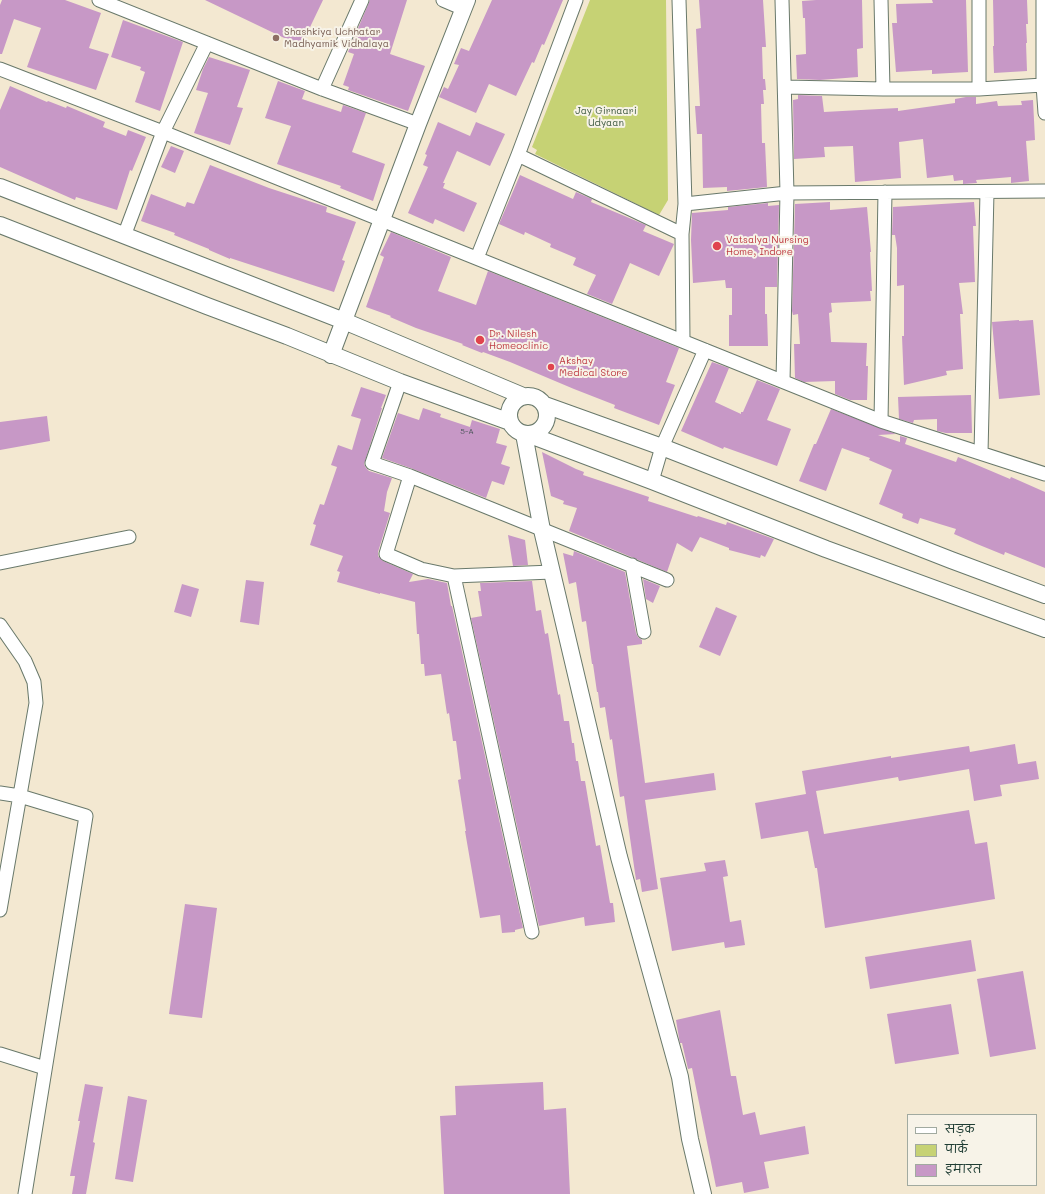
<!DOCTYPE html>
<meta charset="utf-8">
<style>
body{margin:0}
#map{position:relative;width:1045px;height:1194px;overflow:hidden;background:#f3e8d1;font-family:Mali,"Playpen Sans Deva",sans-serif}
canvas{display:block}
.legend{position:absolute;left:907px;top:1114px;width:130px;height:72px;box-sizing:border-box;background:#f7f3e8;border:1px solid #a1aaa0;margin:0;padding:5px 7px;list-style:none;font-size:12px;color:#1f3d34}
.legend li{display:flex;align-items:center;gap:8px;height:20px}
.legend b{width:20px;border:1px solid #a1aaa0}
</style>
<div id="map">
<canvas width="1045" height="1194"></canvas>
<ul class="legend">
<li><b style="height:5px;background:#fff"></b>सड़क</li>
<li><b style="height:11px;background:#c6d274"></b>पार्क</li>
<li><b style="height:11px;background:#c798c6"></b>इमारत</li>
</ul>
</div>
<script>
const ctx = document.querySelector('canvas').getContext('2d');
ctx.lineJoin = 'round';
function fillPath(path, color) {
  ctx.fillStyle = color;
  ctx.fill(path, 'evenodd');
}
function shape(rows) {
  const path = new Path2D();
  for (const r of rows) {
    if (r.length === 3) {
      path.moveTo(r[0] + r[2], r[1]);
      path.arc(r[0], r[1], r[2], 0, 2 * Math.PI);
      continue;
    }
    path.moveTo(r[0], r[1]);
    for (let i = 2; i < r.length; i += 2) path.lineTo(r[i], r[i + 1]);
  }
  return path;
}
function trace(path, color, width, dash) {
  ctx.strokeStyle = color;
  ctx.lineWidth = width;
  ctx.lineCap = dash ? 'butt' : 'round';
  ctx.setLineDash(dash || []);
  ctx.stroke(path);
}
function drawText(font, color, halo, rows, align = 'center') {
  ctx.font = font + ' Mali,sans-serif';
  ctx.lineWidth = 4;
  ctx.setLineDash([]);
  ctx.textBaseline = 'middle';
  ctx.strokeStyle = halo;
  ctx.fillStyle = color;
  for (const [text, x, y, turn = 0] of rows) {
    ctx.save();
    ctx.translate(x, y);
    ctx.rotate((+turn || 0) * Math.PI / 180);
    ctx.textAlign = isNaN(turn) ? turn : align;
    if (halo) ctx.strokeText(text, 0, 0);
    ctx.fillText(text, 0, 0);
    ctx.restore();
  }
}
fillPath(shape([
 [590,0,666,0,668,200,659,215,535,154,537,150,532,147]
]), '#c6d274');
fillPath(shape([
 [2,0,65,0,101,13,89,48,109,54,96,90,27,67,41,28,14,19,2,54,0,54,0,5],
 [205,0,323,0,301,46],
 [370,0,407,0,390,54,425,66,408,111,348,90,349,87,343,85,354,54,348,52],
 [492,0,563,0,544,45,542,44,534,63,532,62,516,96,489,84,476,113,439,97,444,87,448,89,459,65,454,64,461,48,469,51],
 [699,0,763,0,766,47,762,47,763,79,765,79,766,90,763,90,764,104,761,104,762,143,765,143,767,187,727,191,727,187,703,188,702,134,697,134,695,106,700,106,696,29,701,28],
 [816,0,862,0,863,48,857,49,858,77,820,80,797,79,796,55,806,54,805,18,803,18,802,1],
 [932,0,966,0,968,72,932,74,932,70,896,72,892,23,897,23,896,4,933,3],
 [993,0,1027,0,1028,24,1026,24,1027,43,1026,43,1027,71,994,73,993,46,994,46],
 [123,20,183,42,160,111,135,102,145,72,140,70,141,67,111,57],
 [209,57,250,70,237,107,243,108,230,145,194,133,208,93,196,90,203,69],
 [278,81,305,91,302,99,341,112,343,105,366,113,352,152,385,164,373,201,340,188,341,186,277,164,291,126,265,118],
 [10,86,47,102,48,101,66,108,67,106,105,122,103,127,126,136,128,130,146,137,132,171,130,170,117,210,76,197,75,200,0,167,0,110],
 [798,95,822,96,824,112,898,108,898,111,955,103,955,99,966,97,976,97,976,104,997,101,998,106,1022,105,1021,101,1033,100,1035,140,1026,141,1029,181,1011,183,1011,177,976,180,977,183,963,184,963,180,954,181,953,175,927,178,923,139,899,142,901,178,855,182,853,146,824,147,825,157,794,159,793,100,798,99],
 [438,122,470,136,476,122,505,134,490,166,457,151,443,183,445,183,443,188,477,203,464,232,435,219,433,224,408,213,428,167,423,165,427,155,425,154],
 [171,146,184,151,175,173,161,167],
 [210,165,269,188,327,207,326,212,356,222,342,260,345,261,334,292,230,258,230,259,209,250,209,249,174,235,175,233,141,221,151,194,185,207,187,202,194,204],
 [520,175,573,199,576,192,592,199,591,202,646,225,643,231,674,244,659,276,630,263,612,304,587,294,596,275,573,265,576,258,550,247,551,244,525,232,524,235,499,224],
 [830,202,830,210,867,207,871,252,870,252,872,291,870,291,871,301,831,303,832,312,829,313,831,342,867,343,866,366,868,366,867,400,850,400,835,394,835,381,804,382,795,378,794,344,800,344,798,314,793,315,792,311,795,204],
 [974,202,976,226,973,226,975,282,959,283,963,314,960,314,963,369,946,371,947,375,904,385,902,336,904,336,904,285,897,286,897,248,895,235,892,235,893,207],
 [768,203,768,206,779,205,777,287,765,287,765,314,767,314,768,346,729,346,729,315,732,315,732,288,726,288,725,280,693,283,691,240,692,213,728,210,728,207],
 [391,232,451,257,438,291,476,305,488,271,679,348,666,382,675,385,659,425,614,408,615,405,574,389,510,362,483,352,482,353,462,345,463,344,416,328,390,317,391,316,366,307,384,257,380,255],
 [1019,320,1019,321,1033,320,1040,395,999,399,992,322],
 [712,362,729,368,715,402,741,414,741,412,743,412,757,380,780,389,767,420,791,429,777,466,724,447,723,449,681,431],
 [361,387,386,395,381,408,382,408,364,464,366,468,369,471,392,478,387,492,384,511,390,513,378,552,378,556,383,561,413,574,409,582,428,579,447,583,451,606,452,606,523,928,515,930,515,932,502,933,500,915,480,918,465,831,466,831,458,780,461,779,456,741,453,741,449,713,447,714,441,674,425,676,424,664,421,664,419,634,417,634,415,602,380,593,380,594,337,582,340,572,337,571,343,556,310,545,316,525,313,524,320,504,324,505,337,467,331,465,338,445,352,450,361,419,351,416],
 [971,395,972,433,946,433,937,431,937,419,914,420,913,423,899,419,898,397],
 [423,408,441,414,440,417,470,427,472,420,500,429,496,443,507,446,501,464,510,467,504,485,492,481,486,498,413,469,382,458,398,413,419,420],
 [831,409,896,434,878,435,900,442,900,436,907,438,905,444,956,462,958,457,1010,479,1011,477,1045,492,1045,568,1005,552,1004,555,977,544,954,534,956,529,920,518,918,524,902,518,903,514,879,504,892,470,869,460,870,458,842,448,826,491,799,481,814,444,816,444],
 [47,416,50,441,0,450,0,422],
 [542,452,576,469,584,472,583,475,649,497,648,501,697,517,698,516,726,525,727,522,774,539,765,557,761,555,760,558,729,550,729,548,700,537,692,552,677,543,667,572,569,531,577,508,563,504,564,501,551,496],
 [508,535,525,540,528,565,513,566],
 [574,551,625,572,636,633,638,637,642,640,642,644,627,646,645,783,714,773,716,790,645,800,658,889,642,892,640,879,636,880,624,796,620,797,612,739,610,740,605,707,600,708,598,692,597,692,593,664,592,664,586,621,582,622,576,582,569,584,563,553,573,556],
 [643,579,660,586,653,603,646,599],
 [246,580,264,582,259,625,240,622],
 [532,581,536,611,541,610,545,634,548,633,558,695,560,694,564,721,569,721,572,743,574,743,576,761,578,761,581,781,585,781,596,846,600,845,610,903,613,903,615,922,585,926,584,917,539,926,471,618,482,616,478,591,481,591,480,583],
 [182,584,199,589,191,617,174,612],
 [716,607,737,616,720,656,699,647],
 [1015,744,1018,764,1036,761,1039,779,1000,785,1002,796,974,801,969,769,899,781,898,777,816,791,824,834,969,810,975,844,987,842,995,899,825,928,817,868,815,868,808,831,761,839,755,803,806,794,802,771,891,756,891,758,969,746,970,752],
 [725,860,728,876,723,877,730,922,741,920,745,945,725,948,724,942,672,951,660,878,706,871,704,863],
 [185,904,217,908,202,1018,169,1014],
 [971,940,976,971,870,989,865,957],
 [1023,971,1036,1049,990,1057,977,979],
 [951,1004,959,1054,895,1064,887,1014],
 [720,1010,731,1076,736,1076,743,1115,755,1112,760,1135,805,1126,809,1154,764,1162,769,1188,744,1193,742,1182,716,1187,692,1068,688,1069,682,1043,680,1043,679,1038,676,1020],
 [543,1082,544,1110,566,1108,570,1194,444,1194,440,1116,456,1115,455,1086],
 [85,1084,103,1087,93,1142,95,1143,86,1194,72,1194,75,1176,70,1176,80,1121,78,1121],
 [128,1096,147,1100,133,1182,115,1179]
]), '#c798c6');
const minor = shape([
 [99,0,322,89,418,124],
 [443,0,464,9],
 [679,0,685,204,682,234,683,341],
 [782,0,787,193,783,381],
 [881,0,883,89],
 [1043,0,1043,85,1045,113],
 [0,69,163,132,881,421,1045,474],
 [785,87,883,89,979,89,1043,85],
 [322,89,362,0],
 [979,89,979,0],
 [518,155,682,234],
 [685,204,787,193,1045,191],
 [124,236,163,132,207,43],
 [477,258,518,155,576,0],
 [400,382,372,463,410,476,667,580],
 [881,421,885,192],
 [981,453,987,192],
 [410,476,386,554,421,569,454,576,552,572],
 [652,481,662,447,705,350],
 [0,563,129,537],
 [632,565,644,632],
 [454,576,532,932],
 [0,625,25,661,34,682,36,703,0,910],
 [0,793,20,796,86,816,25,1194],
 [0,1054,45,1068]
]);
const tertiary = shape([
 [0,187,344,321,523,396],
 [0,225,207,306,287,336,400,382,510,422],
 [331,355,418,124,467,0],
 [528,415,19],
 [545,405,662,447,951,560,1045,595],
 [524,434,542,530,619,857,680,1077,690,1139,703,1194],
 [530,435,652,481,826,549,1045,629]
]);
trace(minor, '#69796b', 15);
trace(tertiary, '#69796b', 18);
trace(minor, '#fff', 13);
trace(tertiary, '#fff', 16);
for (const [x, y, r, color] of [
 [276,38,4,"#8d6e63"],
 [717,246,5,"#e0444e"],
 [480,340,5,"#e0444e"],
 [551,367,4,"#e0444e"]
]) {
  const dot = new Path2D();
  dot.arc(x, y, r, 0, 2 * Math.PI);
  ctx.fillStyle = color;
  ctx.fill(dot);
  trace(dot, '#f7f3e8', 1.5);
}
drawText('8px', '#495458', null, [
 ["5-A",467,432]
]);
drawText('10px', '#785e54', '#f7f3e8', [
 ["Shashkiya Uchhatar",284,32],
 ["Madhyamik Vidhalaya",284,44]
], 'left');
drawText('10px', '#405b41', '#f7f3e8', [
 ["Jay Girnaari",606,111],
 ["Udyaan",606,123]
]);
drawText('10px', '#be3a42', '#f7f3e8', [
 ["Vatsalya Nursing",726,240],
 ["Home, Indore",726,252],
 ["Dr. Nilesh",489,334],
 ["Homeoclinic",489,346],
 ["Akshay",559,361],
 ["Medical Store",559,373]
], 'left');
</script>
